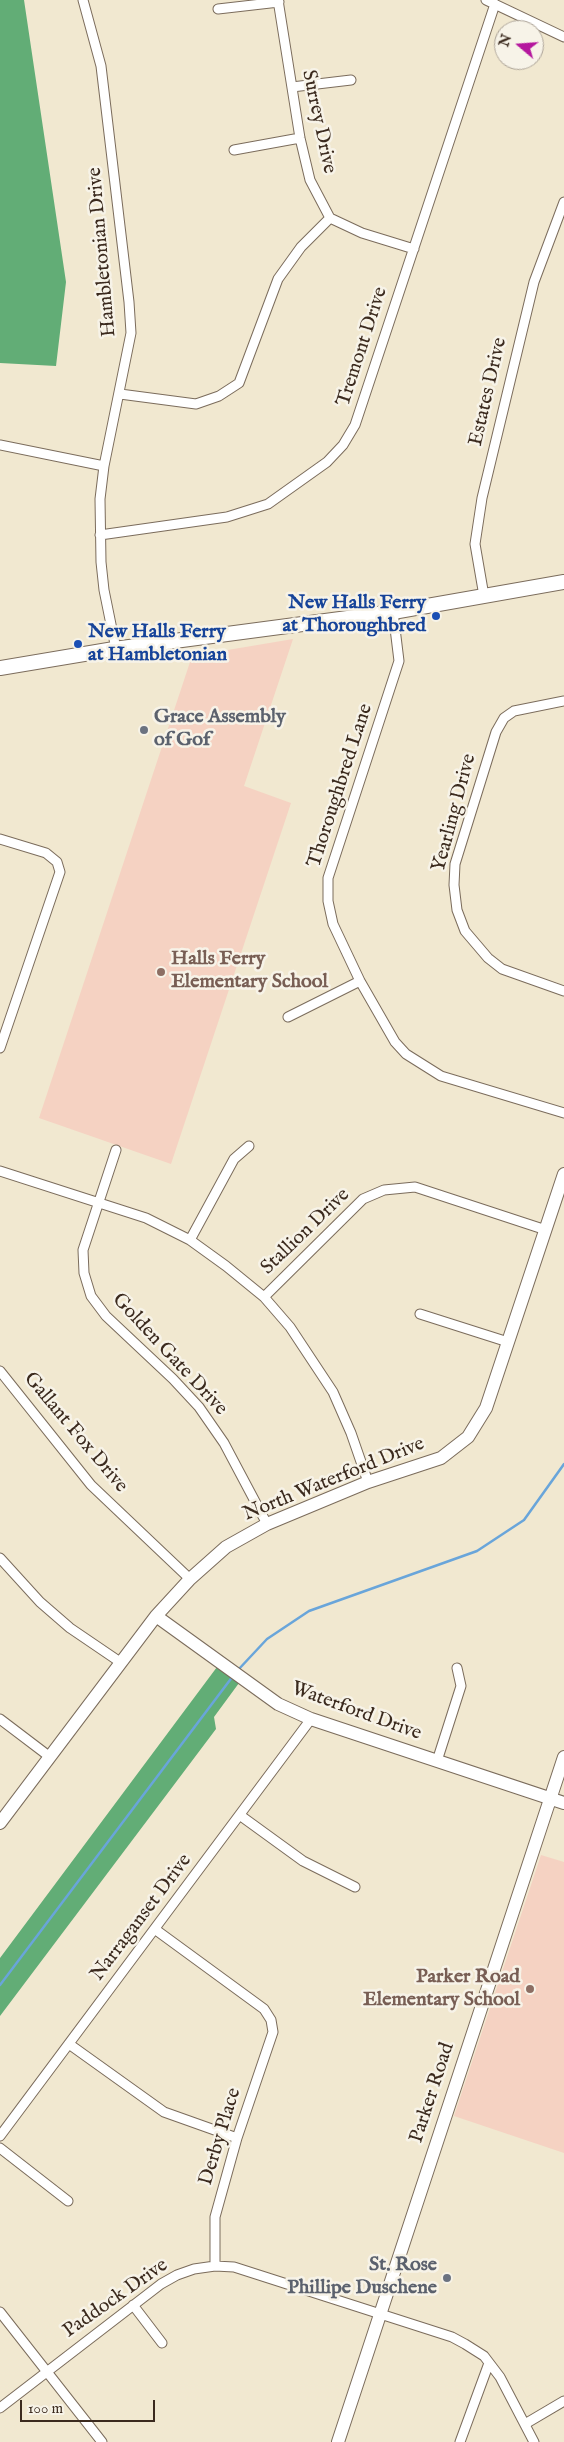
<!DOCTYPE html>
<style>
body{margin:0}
#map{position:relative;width:564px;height:2442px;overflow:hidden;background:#f1e8d0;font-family:"IM FELL English",serif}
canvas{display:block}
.north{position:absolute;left:494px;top:20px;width:50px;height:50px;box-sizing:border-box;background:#f7f3e8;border:1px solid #aca397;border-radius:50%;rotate:288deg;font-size:14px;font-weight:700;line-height:20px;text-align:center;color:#3b2a1e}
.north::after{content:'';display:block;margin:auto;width:18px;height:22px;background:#b5179e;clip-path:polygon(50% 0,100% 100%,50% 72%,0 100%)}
.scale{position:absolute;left:20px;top:2400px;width:135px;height:22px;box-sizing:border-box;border:2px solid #3b2a1e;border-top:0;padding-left:6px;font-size:15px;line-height:18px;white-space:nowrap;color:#3b2a1e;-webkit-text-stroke:4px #f7f3e8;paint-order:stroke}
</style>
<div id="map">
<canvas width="564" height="2442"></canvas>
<div class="north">N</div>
<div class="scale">100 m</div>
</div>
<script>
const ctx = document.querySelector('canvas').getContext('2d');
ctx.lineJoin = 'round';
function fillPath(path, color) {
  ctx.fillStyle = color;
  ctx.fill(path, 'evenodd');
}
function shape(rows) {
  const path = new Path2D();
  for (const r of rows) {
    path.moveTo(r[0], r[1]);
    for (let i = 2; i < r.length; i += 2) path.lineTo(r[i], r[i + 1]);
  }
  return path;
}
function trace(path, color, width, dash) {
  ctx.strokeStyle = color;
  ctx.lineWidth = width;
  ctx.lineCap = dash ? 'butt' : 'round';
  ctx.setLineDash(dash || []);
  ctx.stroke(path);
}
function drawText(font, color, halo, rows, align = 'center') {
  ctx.font = font + ' "IM FELL English",serif';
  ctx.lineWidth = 5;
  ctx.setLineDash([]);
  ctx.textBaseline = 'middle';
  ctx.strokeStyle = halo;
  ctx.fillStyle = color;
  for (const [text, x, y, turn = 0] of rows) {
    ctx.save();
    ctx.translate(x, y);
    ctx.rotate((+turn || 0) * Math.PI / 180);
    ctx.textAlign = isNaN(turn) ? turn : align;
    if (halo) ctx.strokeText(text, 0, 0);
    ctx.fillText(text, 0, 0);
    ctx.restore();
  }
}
fillPath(shape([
 [293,639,244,786,291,803,171,1164,39,1118,192,656],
 [541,1855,564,1862,564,2153,454,2116]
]), '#f5d2c2');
fillPath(shape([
 [0,0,24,0,66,282,56,366,0,363],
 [217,1667,239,1683,214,1717,216,1729,0,2016,0,1958]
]), '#62ad76');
trace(shape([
 [238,1670,267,1639,309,1611,477,1551,524,1520,564,1464],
 [0,1985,233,1676]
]), '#69a5da', 2.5);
const street = shape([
 [83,0,101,66,129,302,131,333,104,466,100,499,101,562,104,590,116,649],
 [278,0,300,138,310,180,330,218,362,233,414,249],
 [486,0,564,37],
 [218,9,279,2],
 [292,87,351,80],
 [234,150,300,138],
 [120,394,196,404,219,396,239,383,278,279,301,247,330,218],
 [0,445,104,466],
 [100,535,227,517,268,504,327,462,343,445,355,425,495,4],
 [484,596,475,544,482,498,534,282,564,202],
 [393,612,399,661,328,878,328,901,333,924,360,981,395,1042,406,1054,441,1076,564,1113],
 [564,701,514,711,504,718,496,732,455,864,454,885,457,910,465,931,488,958,502,969,564,991],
 [0,839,46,853,57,862,60,872,0,1048],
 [288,1017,360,981],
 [116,1150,83,1250,84,1273,91,1296,106,1316,173,1379,199,1407,224,1443,267,1524],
 [0,1171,146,1218,190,1240,226,1266,264,1297,290,1327,333,1392,351,1433,368,1482],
 [190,1240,234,1159,249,1146],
 [264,1297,363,1199,384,1190,415,1187,546,1230],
 [420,1314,508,1342],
 [0,1371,91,1485,190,1579],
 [0,1558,40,1602,70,1628,120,1662],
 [0,1719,50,1757],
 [437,1761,461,1686,457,1668],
 [241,1816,303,1861,355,1887],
 [156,1930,264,2009,271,2020,273,2032,237,2138,215,2217,215,2266],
 [69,2044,164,2112,237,2138],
 [0,2136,311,1719],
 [0,2148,68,2201],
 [133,2305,162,2343],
 [0,2312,102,2442],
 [0,2408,161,2284,177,2275,194,2269,215,2266,234,2267,452,2337,465,2344,484,2356,500,2377,534,2442],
 [525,2424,564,2401],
 [460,2442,489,2363]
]);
const secondary = shape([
 [156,1616,278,1704,311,1719,564,1803],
 [0,1823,156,1616,190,1579,226,1547,267,1524,368,1482,441,1458,468,1437,486,1408,564,1174],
 [338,2442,564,1757]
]);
const primary = shape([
 [0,668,114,649,393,612,564,582]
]);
trace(street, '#7b6c5c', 11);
trace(secondary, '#7b6c5c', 14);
trace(primary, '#7b6c5c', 16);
trace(street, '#fff', 9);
trace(secondary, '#fff', 12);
trace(primary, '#fff', 14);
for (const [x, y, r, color] of [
 [436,616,5,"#1a4fb4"],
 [78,644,5,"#1a4fb4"],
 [144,730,5,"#6b7280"],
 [161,972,5,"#8d6e63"],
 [530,1989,5,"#8d6e63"],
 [447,2278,5,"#6b7280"]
]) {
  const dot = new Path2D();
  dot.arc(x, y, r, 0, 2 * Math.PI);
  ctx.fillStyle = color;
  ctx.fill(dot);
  trace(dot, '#f7f3e8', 2);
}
drawText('20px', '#3b2a1e', '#f7f3e8', [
 ["Surrey Drive",318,122,78],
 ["Hambletonian Drive",103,252,-95],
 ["Tremont Drive",363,347,-72],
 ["Estates Drive",489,392,-77],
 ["Thoroughbred Lane",341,786,-72],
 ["Yearling Drive",455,813,-75],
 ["Stallion Drive",306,1232,-44],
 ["Golden Gate Drive",169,1355,47],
 ["Gallant Fox Drive",75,1433,50],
 ["North Waterford Drive",334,1480,-22],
 ["Waterford Drive",356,1712,20],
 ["Narraganset Drive",142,1918,-53],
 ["Parker Road",433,2093,-72],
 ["Derby Place",221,2137,-73],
 ["Paddock Drive",116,2299,-35]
]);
drawText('bold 20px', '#164399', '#f7f3e8', [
 ["New Halls Ferry",426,604],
 ["at Thoroughbred",426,627],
 ["New Halls Ferry",88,633,"left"],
 ["at Hambletonian",88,656,"left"]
], 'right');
drawText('bold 20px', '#5b616d', '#f7f3e8', [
 ["Grace Assembly",154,718],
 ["of Gof",154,741],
 ["St. Rose",437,2266,"right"],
 ["Phillipe Duschene",437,2289,"right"]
], 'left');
drawText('bold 20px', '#785e54', '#f7f3e8', [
 ["Halls Ferry",171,960],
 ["Elementary School",171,983],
 ["Parker Road",520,1978,"right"],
 ["Elementary School",520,2001,"right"]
], 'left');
</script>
